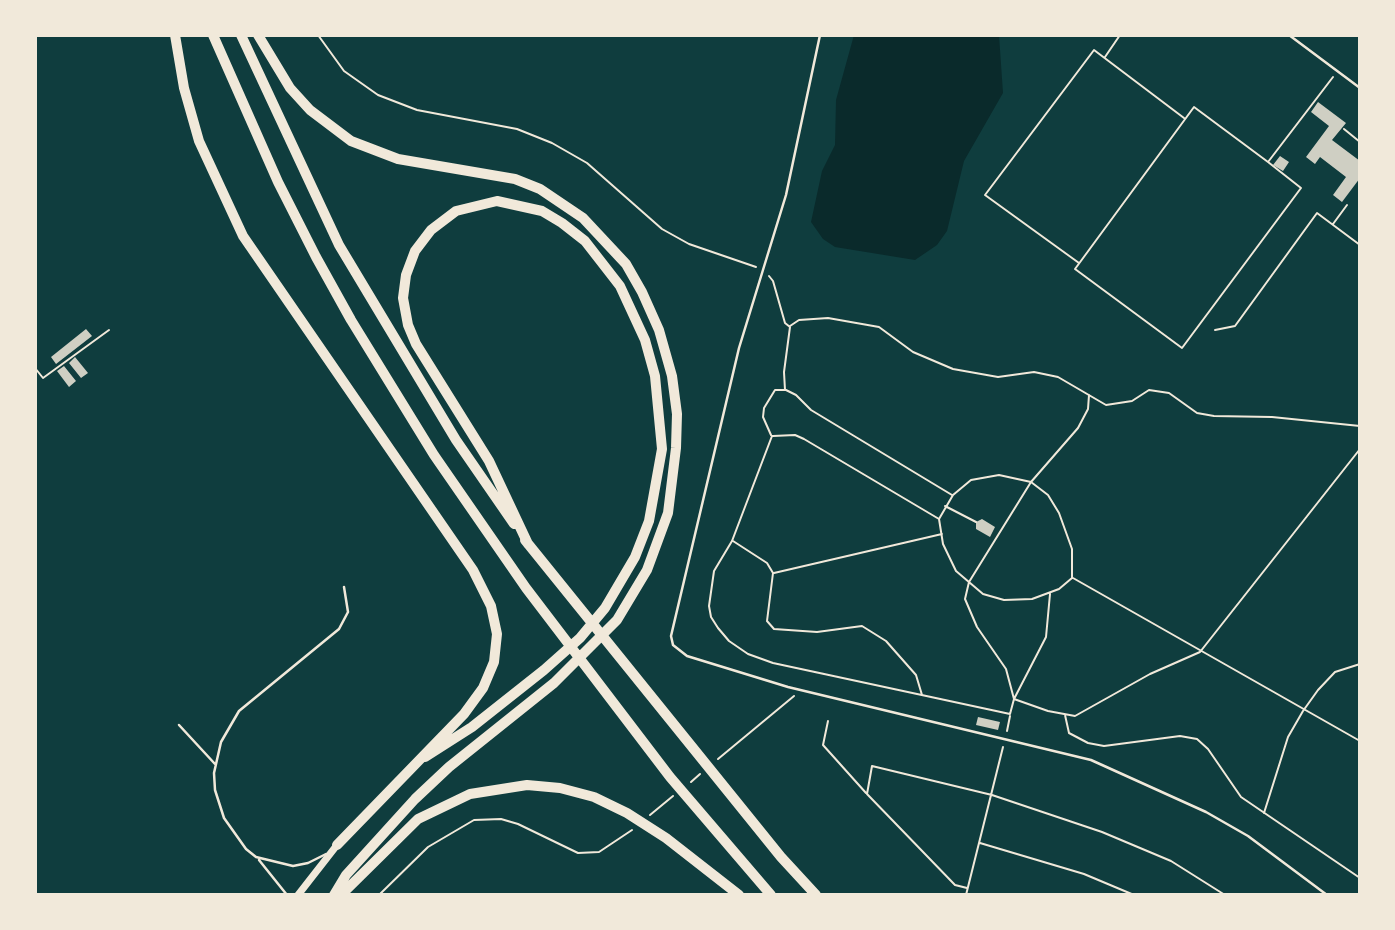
<!DOCTYPE html>
<style>
body{margin:0}
#map{position:relative;width:1395px;height:930px;overflow:hidden;background:#0f3d3e;font-family:"Source Sans 3",sans-serif}
canvas{display:block}
.frame{position:absolute;inset:0;border:37px solid #f1e9da;pointer-events:none}
</style>
<div id="map">
<canvas width="1395" height="930"></canvas>
<div class="frame"></div>
</div>
<script>
const ctx = document.querySelector('canvas').getContext('2d');
ctx.lineJoin = 'round';
function fillPath(path, color) {
  ctx.fillStyle = color;
  ctx.fill(path, 'evenodd');
}
function shape(rows) {
  const path = new Path2D();
  for (const r of rows) {
    path.moveTo(r[0], r[1]);
    for (let i = 2; i < r.length; i += 2) path.lineTo(r[i], r[i + 1]);
  }
  return path;
}
function trace(path, color, width, dash) {
  ctx.strokeStyle = color;
  ctx.lineWidth = width;
  ctx.lineCap = dash ? 'butt' : 'round';
  ctx.setLineDash(dash || []);
  ctx.stroke(path);
}
fillPath(shape([
 [854,35,999,35,1003,93,964,161,947,231,937,245,915,260,835,247,823,239,811,222,822,171,835,145,836,100]
]), '#0a2a2b');
fillPath(shape([
 [1318,102,1346,123,1332,140,1360,161,1360,178,1342,202,1333,195,1346,177,1320,157,1315,164,1306,157,1329,126,1311,112],
 [1280,156,1289,162,1283,171,1273,165],
 [86,329,92,336,56,364,51,357],
 [75,357,88,373,81,378,69,363],
 [64,366,76,381,69,387,57,371],
 [982,519,995,527,990,537,976,529,976,522],
 [978,717,1000,722,998,730,976,725]
]), '#cfcfc3');
trace(shape([
 [318,35,344,71,378,95,417,110,517,129,552,143,587,163,662,229,689,244,756,267],
 [1105,57,1120,35],
 [1344,129,1360,142],
 [1268,162,1301,188,1182,348,1075,269,1194,107,1268,162,1333,77],
 [1333,224,1347,205],
 [1079,263,985,195,1094,50,1184,118],
 [769,276,773,281,785,323,790,327,784,372,785,390,775,390,764,408,763,417,771,435],
 [790,326,799,320,828,318,879,327,913,352,953,369,998,377,1034,372,1058,377,1106,405,1132,401,1149,390,1169,393,1197,413,1214,416,1272,417,1360,426],
 [1215,330,1235,326,1317,213,1360,245],
 [35,368,43,378,109,330],
 [786,390,796,395,811,410,952,495],
 [772,436,732,541,714,571,709,606,711,617,718,628,729,641,748,654,773,663,1010,714,1014,699,1006,669,977,627,965,599,969,582,1031,482,1078,428,1088,409,1089,395],
 [773,436,795,435,804,439,939,519,943,544,956,571,983,594,1004,600,1032,599,1059,589,1072,578,1072,549,1059,513,1048,495,1031,482,999,475,971,480,953,495,939,519],
 [945,506,976,522],
 [733,541,767,563,773,573,767,621,774,629,817,632,862,626,886,641,916,675,922,695],
 [774,573,942,534],
 [1073,578,1360,741],
 [1050,594,1046,637,1014,699,1048,711,1075,716,1150,674,1200,652,1360,449],
 [1065,715,1069,733,1088,743,1104,746,1180,736,1197,739,1208,749,1241,797,1360,878],
 [828,721,823,745,866,793],
 [1007,731,1010,716],
 [718,759,794,696],
 [691,782,700,774],
 [1264,813,1288,737,1303,711,1318,690,1335,672,1360,664],
 [650,815,673,796],
 [980,843,1084,874,1134,895],
 [967,888,955,885,867,794,872,766,992,795,1102,832,1171,861,1225,895],
 [379,895,428,847,474,820,501,819,518,824,578,853,599,852,632,830],
 [966,895,1003,747]
]), '#f1e9da', 2);
trace(shape([
 [820,35,786,195,739,348,671,636,673,645,687,656,788,687,1091,760,1206,812,1248,836,1327,895],
 [1289,35,1360,88],
 [179,725,215,764],
 [326,854,308,863,293,866,256,857,246,849,224,818,215,790,214,773,221,742,239,711,339,629,348,612,344,587],
 [259,860,287,895]
]), '#f1e9da', 2.5);
trace(shape([
 [298,895,337,845]
]), '#f1e9da', 7);
trace(shape([
 [175,35,184,88,199,141,243,236,473,570,491,606,497,634,494,662,483,688,464,714,337,845],
 [213,35,278,182,316,257,351,320,434,455,526,588,670,777,771,895],
 [241,35,339,245,456,440,514,524],
 [258,35,290,88,310,110,351,141,398,159,515,179,540,189,583,218,626,264,642,292,659,330,672,376,677,414,676,448,668,513,647,570,617,620,554,683,449,767,415,799,346,875,334,895],
 [525,540,781,857,816,895],
 [425,757,472,727,544,670,580,638,605,608,635,557,649,521,662,449,655,376,645,340,620,286,585,241,562,223,542,211,497,201,456,211,431,230,415,251,406,275,403,298,408,325,416,344,489,461,528,544],
 [341,895,418,819,470,794,527,785,560,788,594,797,627,813,666,838,739,895]
]), '#f1e9da', 10);
</script>
